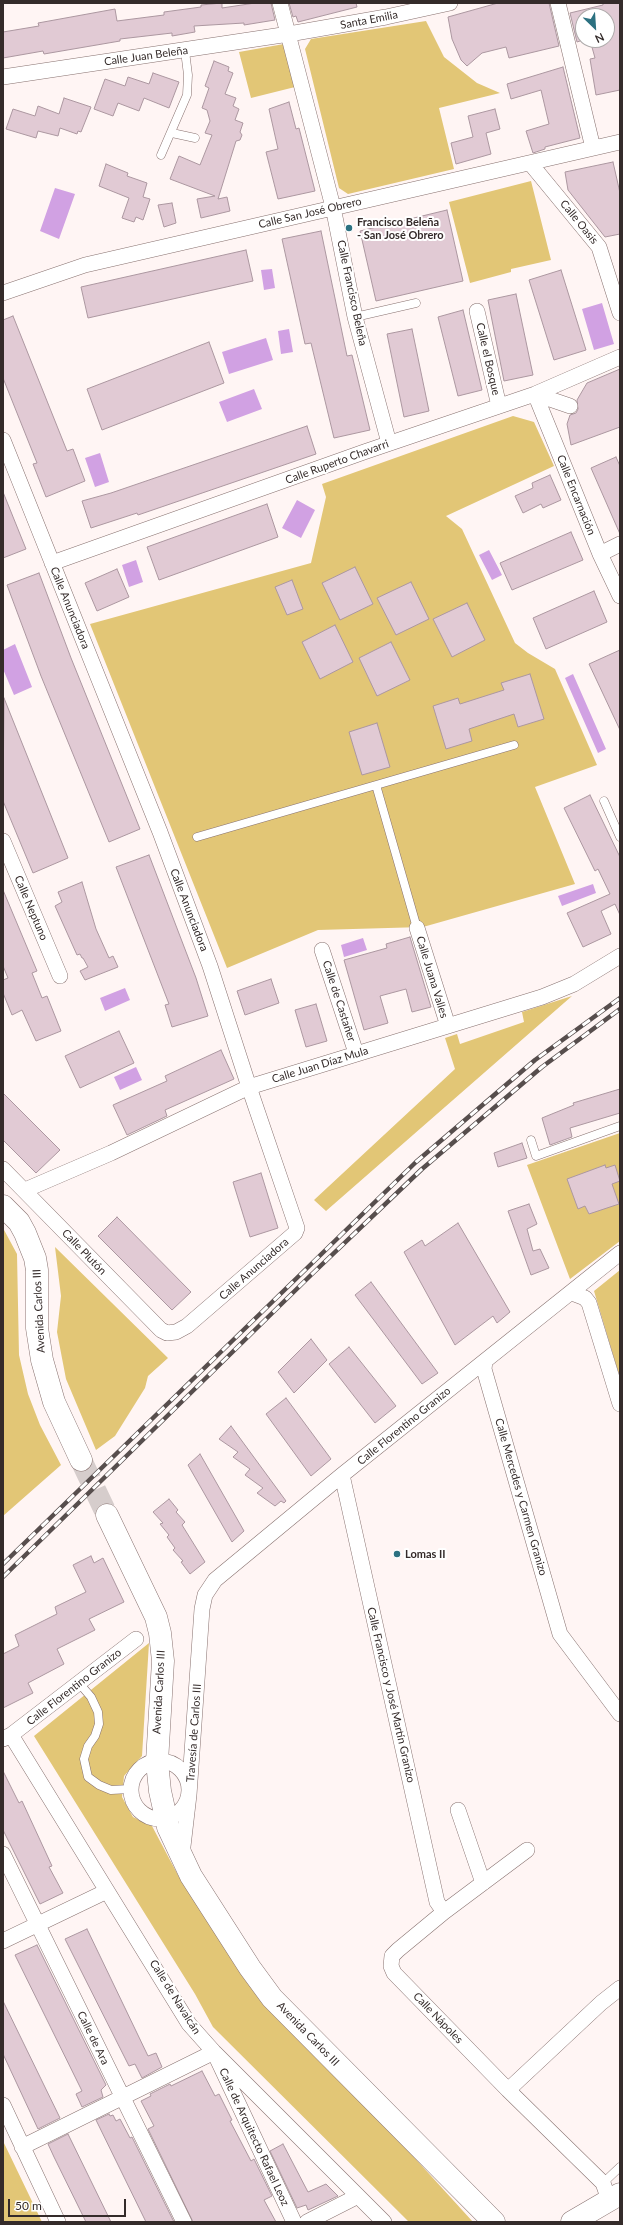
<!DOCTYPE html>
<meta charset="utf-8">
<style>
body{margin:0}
#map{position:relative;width:623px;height:2225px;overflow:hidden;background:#fff5f4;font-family:Lato,sans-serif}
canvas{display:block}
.frame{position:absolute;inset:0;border:4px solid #342b2a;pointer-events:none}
.north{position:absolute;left:575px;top:8px;width:40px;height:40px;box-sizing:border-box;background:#fff;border:1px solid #aeaaaa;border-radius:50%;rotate:155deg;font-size:11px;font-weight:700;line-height:16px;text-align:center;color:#342b2a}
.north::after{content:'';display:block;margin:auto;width:14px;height:18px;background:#2c7181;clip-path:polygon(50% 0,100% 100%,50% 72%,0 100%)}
.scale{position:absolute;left:8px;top:2199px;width:118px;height:18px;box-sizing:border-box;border:2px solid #342b2a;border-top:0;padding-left:5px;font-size:12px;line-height:14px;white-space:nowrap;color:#342b2a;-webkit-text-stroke:3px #fff;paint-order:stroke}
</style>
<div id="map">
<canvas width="623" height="2225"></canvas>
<div class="frame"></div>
<div class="north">N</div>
<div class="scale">50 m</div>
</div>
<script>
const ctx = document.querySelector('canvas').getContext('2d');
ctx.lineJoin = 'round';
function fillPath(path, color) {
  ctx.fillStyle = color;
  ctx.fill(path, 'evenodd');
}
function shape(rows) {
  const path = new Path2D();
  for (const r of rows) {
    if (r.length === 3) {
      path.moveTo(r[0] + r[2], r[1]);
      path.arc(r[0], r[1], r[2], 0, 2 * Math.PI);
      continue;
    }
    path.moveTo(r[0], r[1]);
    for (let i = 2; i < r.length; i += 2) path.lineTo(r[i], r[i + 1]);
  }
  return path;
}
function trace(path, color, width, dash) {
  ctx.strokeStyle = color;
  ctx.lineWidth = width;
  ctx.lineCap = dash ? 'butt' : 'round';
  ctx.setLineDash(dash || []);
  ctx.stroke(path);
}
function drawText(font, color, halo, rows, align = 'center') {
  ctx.font = font + ' Lato,sans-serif';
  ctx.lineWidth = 4;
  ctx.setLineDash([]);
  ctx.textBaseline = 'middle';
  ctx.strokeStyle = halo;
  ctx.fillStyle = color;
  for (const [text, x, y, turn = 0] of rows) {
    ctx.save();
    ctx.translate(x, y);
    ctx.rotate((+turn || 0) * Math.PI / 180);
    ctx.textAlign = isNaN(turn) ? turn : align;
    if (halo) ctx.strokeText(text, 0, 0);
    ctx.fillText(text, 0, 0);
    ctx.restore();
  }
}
fillPath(shape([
 [426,21,444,57,477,83,500,93,439,108,454,169,348,194,339,188,305,49,311,39],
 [284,44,295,87,251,98,239,52],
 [531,181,551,260,511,269,511,272,470,283,449,202],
 [513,416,534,422,554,466,446,516,462,529,515,643,528,653,555,669,597,765,535,787,575,884,423,927,318,930,227,968,90,624,311,563,326,497,322,484],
 [572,996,326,1211,314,1200,455,1069,445,1038,457,1034,460,1044,524,1022,522,1012],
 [620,1133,620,1241,570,1279,527,1165],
 [3,1228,17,1254,19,1355,28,1394,40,1425,61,1465,3,1516],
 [55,1247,168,1358,148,1376,145,1388,115,1436,96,1450,66,1379,57,1332,61,1296],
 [620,1270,620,1378,594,1291],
 [149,1643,142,1756,124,1776,122,1797,133,1817,152,1826,179,1877,188,1887,254,1992,350,2087,473,2222,409,2222,213,2027,195,1994,34,1736],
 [3,2141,42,2222,3,2222]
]), '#e2c676');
fillPath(shape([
 [55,188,75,194,59,239,40,231],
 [272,269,275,288,264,290,261,270],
 [602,303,614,344,594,350,582,309],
 [289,329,293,352,281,354,278,331],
 [266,338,273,360,229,374,222,352],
 [254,389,262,409,227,422,219,402],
 [100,453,109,482,95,487,85,458],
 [297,500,315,510,301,538,282,528],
 [489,550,502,575,492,580,479,555],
 [136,560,143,582,129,587,122,565],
 [15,644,32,687,14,695,3,669,3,650],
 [573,674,606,749,598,753,565,678],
 [593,884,596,893,562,906,558,896],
 [363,938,367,950,344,957,341,945],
 [125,988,130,1000,105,1011,100,998],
 [136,1067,142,1080,120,1090,114,1077]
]), '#d1a1e3');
const building = shape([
 [222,3,222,8,255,3,271,3,275,20,244,25,244,23,194,26,195,32,172,36,172,33,120,39,120,41,44,54,43,51,3,58,3,32,39,26,38,23,115,9,117,21,164,15,164,12,201,7,201,5,222,3],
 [289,3,356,3,357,7,298,22,296,16,293,17,289,3],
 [498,3,549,3,559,46,509,58,506,47,482,53,467,66,461,60,452,39,448,17,498,3],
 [603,3,620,3,620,90,596,95,590,59,595,58,590,40,607,40,607,16,583,16,583,40,577,42,570,13,603,5,603,3],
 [214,61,229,67,228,71,233,73,225,94,236,98,233,106,239,109,235,120,243,123,240,132,242,135,240,140,236,141,218,199,227,197,230,211,201,218,197,199,215,196,170,179,179,156,200,165,212,135,205,133,210,121,207,110,202,108,209,88,205,86,214,61],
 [563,67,580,138,545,147,545,149,533,153,526,131,549,124,541,90,511,99,507,84,563,67],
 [153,73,179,82,169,108,144,98,139,111,118,103,113,116,94,109,105,79,125,86,128,77,149,84,153,73],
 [64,98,91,107,81,132,78,131,77,134,60,128,58,136,38,131,36,138,6,129,13,109,35,116,38,106,59,114,64,98],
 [289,102,296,129,299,128,315,191,278,199,266,152,278,149,269,109,289,102],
 [495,109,500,129,486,133,491,154,456,164,451,143,473,137,468,116,495,109],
 [613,162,620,193,620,234,605,237,568,190,565,172,613,162],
 [106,164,128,173,127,176,147,183,143,197,150,199,143,220,136,217,134,222,122,218,129,198,99,186,106,164],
 [172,203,176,223,164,227,158,205,172,203],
 [447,210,463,281,376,301,360,231,447,210],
 [321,231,347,356,352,355,370,430,334,438,311,343,305,344,282,239,321,231],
 [246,250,253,281,88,318,81,287,246,250],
 [561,270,586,350,554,360,529,280,561,270],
 [516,294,533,375,504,381,488,300,516,294],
 [463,310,482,390,458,396,438,317,463,310],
 [13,316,67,451,73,449,85,481,46,497,33,464,37,463,3,378,3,320,13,316],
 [412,329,429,411,404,417,387,334,412,329],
 [209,342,224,383,102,430,87,389,209,342],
 [620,369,620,427,571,445,567,424,570,415,576,413,578,409,577,400,587,383,620,369],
 [307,426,316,454,138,515,137,513,91,528,82,501,111,493,307,426],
 [616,457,620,466,620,534,591,468,616,457],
 [550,475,561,500,543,508,541,504,523,513,515,496,533,488,532,483,550,475],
 [3,492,26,549,3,558,3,492],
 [267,504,278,537,159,580,147,547,267,504],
 [571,532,583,560,512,590,500,563,571,532],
 [355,567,373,604,340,620,322,583,355,567],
 [117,569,129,597,97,611,85,583,117,569],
 [39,573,71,658,140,829,109,842,41,676,7,585,39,573],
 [292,580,303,609,287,615,275,587,292,580],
 [411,582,429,619,396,635,377,598,411,582],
 [594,591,607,622,546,649,533,618,594,591],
 [467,603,485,640,452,657,433,619,467,603],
 [335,625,353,662,320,679,302,642,335,625],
 [391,642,410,680,377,696,359,658,391,642],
 [620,650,620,730,589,664,620,650],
 [530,674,544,719,518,727,514,714,469,729,472,741,446,749,433,706,458,698,460,704,504,690,501,683,530,674],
 [4,698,68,858,33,873,3,801,4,698],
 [377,723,390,767,362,775,349,732,377,723],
 [590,795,620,857,620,915,615,904,601,911,611,934,583,947,567,913,610,894,598,869,595,871,564,808,590,795],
 [149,855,196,978,208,1016,172,1027,165,1005,169,1004,116,867,149,855],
 [82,882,96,929,109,958,113,956,118,967,85,980,80,971,88,967,83,958,82,958,80,954,77,955,55,906,62,902,58,892,82,882],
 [3,890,37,971,32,973,42,998,47,996,61,1031,36,1041,22,1010,12,1015,3,993,3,980,8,978,3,966,3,890],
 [410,937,431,1007,412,1012,406,989,380,996,388,1023,364,1030,344,960,387,948,386,944,410,937],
 [271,979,279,1003,245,1015,237,991,271,979],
 [316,1004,327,1041,306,1047,295,1010,316,1004],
 [119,1031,134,1063,80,1088,65,1056,119,1031],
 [221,1050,234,1079,165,1110,167,1116,127,1135,113,1105,167,1081,165,1076,221,1050],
 [620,1089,620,1113,570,1128,572,1137,550,1145,542,1118,574,1105,573,1103,620,1089],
 [3,1093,60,1150,36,1173,3,1140,3,1093],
 [522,1143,527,1158,498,1167,494,1153,522,1143],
 [605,1165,606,1168,615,1165,620,1181,612,1184,619,1204,589,1214,585,1206,578,1209,567,1179,605,1165],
 [261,1173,278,1228,250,1237,233,1182,261,1173],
 [529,1204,537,1224,527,1229,533,1251,540,1249,549,1268,531,1275,508,1211,529,1204],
 [117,1217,191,1292,172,1310,98,1236,117,1217],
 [458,1223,510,1312,497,1323,493,1316,455,1345,404,1252,422,1240,425,1246,458,1223],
 [371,1282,438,1373,422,1384,355,1295,371,1282],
 [311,1339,327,1360,294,1393,278,1372,311,1339],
 [349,1347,396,1406,375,1423,329,1364,349,1347],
 [286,1398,331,1459,311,1476,266,1414,286,1398],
 [231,1426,286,1501,284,1503,281,1501,275,1506,257,1493,263,1488,245,1475,250,1469,233,1457,238,1452,219,1439,231,1426],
 [200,1454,244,1531,232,1542,188,1465,200,1454],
 [169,1499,178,1510,176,1512,185,1522,182,1525,205,1562,190,1574,181,1562,183,1561,173,1550,175,1548,167,1537,169,1535,160,1524,163,1523,153,1512,169,1499],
 [91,1556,94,1563,103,1558,124,1602,89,1619,95,1630,57,1649,64,1664,28,1683,33,1693,3,1708,3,1654,19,1646,15,1635,57,1614,55,1607,86,1592,73,1565,91,1556],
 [3,1771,19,1803,22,1801,52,1866,49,1867,63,1893,40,1904,3,1830,3,1771],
 [87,1929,148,2056,156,2053,162,2067,142,2078,135,2064,129,2066,65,1939,87,1929],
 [37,1945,106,2085,101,2090,103,2097,82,2107,76,2094,82,2091,15,1955,37,1945],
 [3,2001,60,2118,38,2129,3,2054,3,2001],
 [202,2071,215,2096,219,2094,232,2120,230,2121,251,2161,254,2159,272,2196,264,2200,276,2222,193,2222,148,2129,154,2126,141,2101,151,2096,150,2094,170,2084,171,2086,202,2071],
 [109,2114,110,2116,113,2115,116,2121,120,2119,130,2138,132,2137,174,2222,146,2222,96,2120,109,2114],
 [68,2134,111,2222,86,2222,54,2157,48,2144,68,2134],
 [283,2144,308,2192,326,2184,338,2196,308,2210,306,2205,297,2208,270,2151,283,2144]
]);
fillPath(building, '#e1cad4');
trace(building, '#ac97a0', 1);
trace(shape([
 [81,1460,107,1515]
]), '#d6cdcc', 22, [22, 11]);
const lane = shape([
 [172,133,195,138],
 [161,155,187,95,188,75,185,51],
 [355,317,416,303],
 [376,785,417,928],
 [604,801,620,837],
 [197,837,514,745],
 [531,1140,536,1156,620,1126],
 [79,1683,91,1697,98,1712,99,1724,95,1736,88,1746,84,1759,88,1777,99,1785,111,1790,130,1789],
 [603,2183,620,2167]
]);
const street = shape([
 [280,3,333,207,355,317,389,443],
 [558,3,593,148],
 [3,77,289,34,386,17,450,3],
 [530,163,599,247,620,313],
 [3,293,85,265,620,142],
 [477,311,499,406],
 [535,394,600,554,620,596],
 [535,394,570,406],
 [3,440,160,832,210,966,249,1087,297,1228,295,1233,187,1326,176,1332,167,1333,161,1330,3,1169],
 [600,554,620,544],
 [52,563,364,452,535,394,620,357],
 [3,841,60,976],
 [417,928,448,1026],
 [322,950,356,1053],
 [25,1190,111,1153,249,1087,542,997,574,984,620,956],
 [572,1293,585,1298,589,1303,620,1404],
 [485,1361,484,1369,560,1634,620,1714],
 [342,1475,437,1902,444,1912],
 [11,1735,189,2024,214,2052,384,2222],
 [3,1739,11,1735,136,1639],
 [160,1790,29],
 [458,1810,483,1883],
 [527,1850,444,1912,398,1950,392,1956,391,1966,394,1973,508,2090,603,2183,609,2200],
 [3,1854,184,2222],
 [182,1855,189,1795,202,1609,205,1595,215,1580,342,1475,620,1253],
 [3,1941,107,1891],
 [508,2090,601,2003,620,1988],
 [3,2105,58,2222],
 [22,2147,214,2052,294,2222],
 [307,2222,358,2196]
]);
const secondary = shape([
 [3,1206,19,1222,25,1233,35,1258,37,1270,37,1328,42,1360,54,1402,81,1460],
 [107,1515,156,1617,160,1633,163,1661,157,1762,160,1791,168,1827,191,1876,250,1968,272,1998,494,2222],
 [572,2222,620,2194]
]);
trace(lane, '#887270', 9);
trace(street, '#887270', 16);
trace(secondary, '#887270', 23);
trace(lane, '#fff', 8);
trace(street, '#fff', 15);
trace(secondary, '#fff', 22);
const rail = shape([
 [3,1564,416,1162,535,1060,620,998],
 [3,1577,311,1275,422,1169,542,1067,620,1009]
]);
trace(rail, '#574e4d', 4.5);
trace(rail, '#fff', 3, [9]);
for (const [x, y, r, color] of [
 [349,228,4,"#2c7181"],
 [397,1554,4,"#2c7181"]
]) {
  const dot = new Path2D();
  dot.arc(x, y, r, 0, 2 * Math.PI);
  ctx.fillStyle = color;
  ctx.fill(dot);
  trace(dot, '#fff', 1.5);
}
drawText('11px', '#342b2a', '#fff', [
 ["Santa Emilia",369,20,-11],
 ["Calle Juan Beleña",146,56,-8],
 ["Calle San José Obrero",310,213,-13],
 ["Calle Oasis",579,222,51],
 ["Calle Francisco Beleña",352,293,78],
 ["Calle el Bosque",488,359,77],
 ["Calle Ruperto Chavarri",337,462,-20],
 ["Calle Encarnación",576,495,68],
 ["Calle Anunciadora",70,608,68],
 ["Calle Neptuno",31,908,67],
 ["Calle Anunciadora",189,910,69],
 ["Calle Juana Valles",432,977,73],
 ["Calle de Castañer",339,1001,72],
 ["Calle Juan Díaz Mula",320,1065,-17],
 ["Calle Plutón",84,1252,46],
 ["Calle Anunciadora",254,1269,-41],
 ["Avenida Carlos III",39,1311,-93],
 ["Calle Florentino Granizo",404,1426,-39],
 ["Calle Mercedes y Carmen Granizo",521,1497,74],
 ["Calle Florentino Granizo",74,1687,-38],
 ["Avenida Carlos III",159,1692,-87],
 ["Calle Francisco y José Martín Granizo",391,1695,77],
 ["Travesía de Carlos III",194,1733,-86],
 ["Calle de Navalcán",175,1997,58],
 ["Calle Nápoles",438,2018,46],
 ["Avenida Carlos III",308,2034,46],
 ["Calle de Ara",93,2038,64],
 ["Calle de Arquitecto Rafael Leoz",254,2137,65]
]);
drawText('bold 11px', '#342b2a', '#fff', [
 ["Francisco Beleña",357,222],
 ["- San José Obrero",357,235],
 ["Lomas II",405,1554]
], 'left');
</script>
